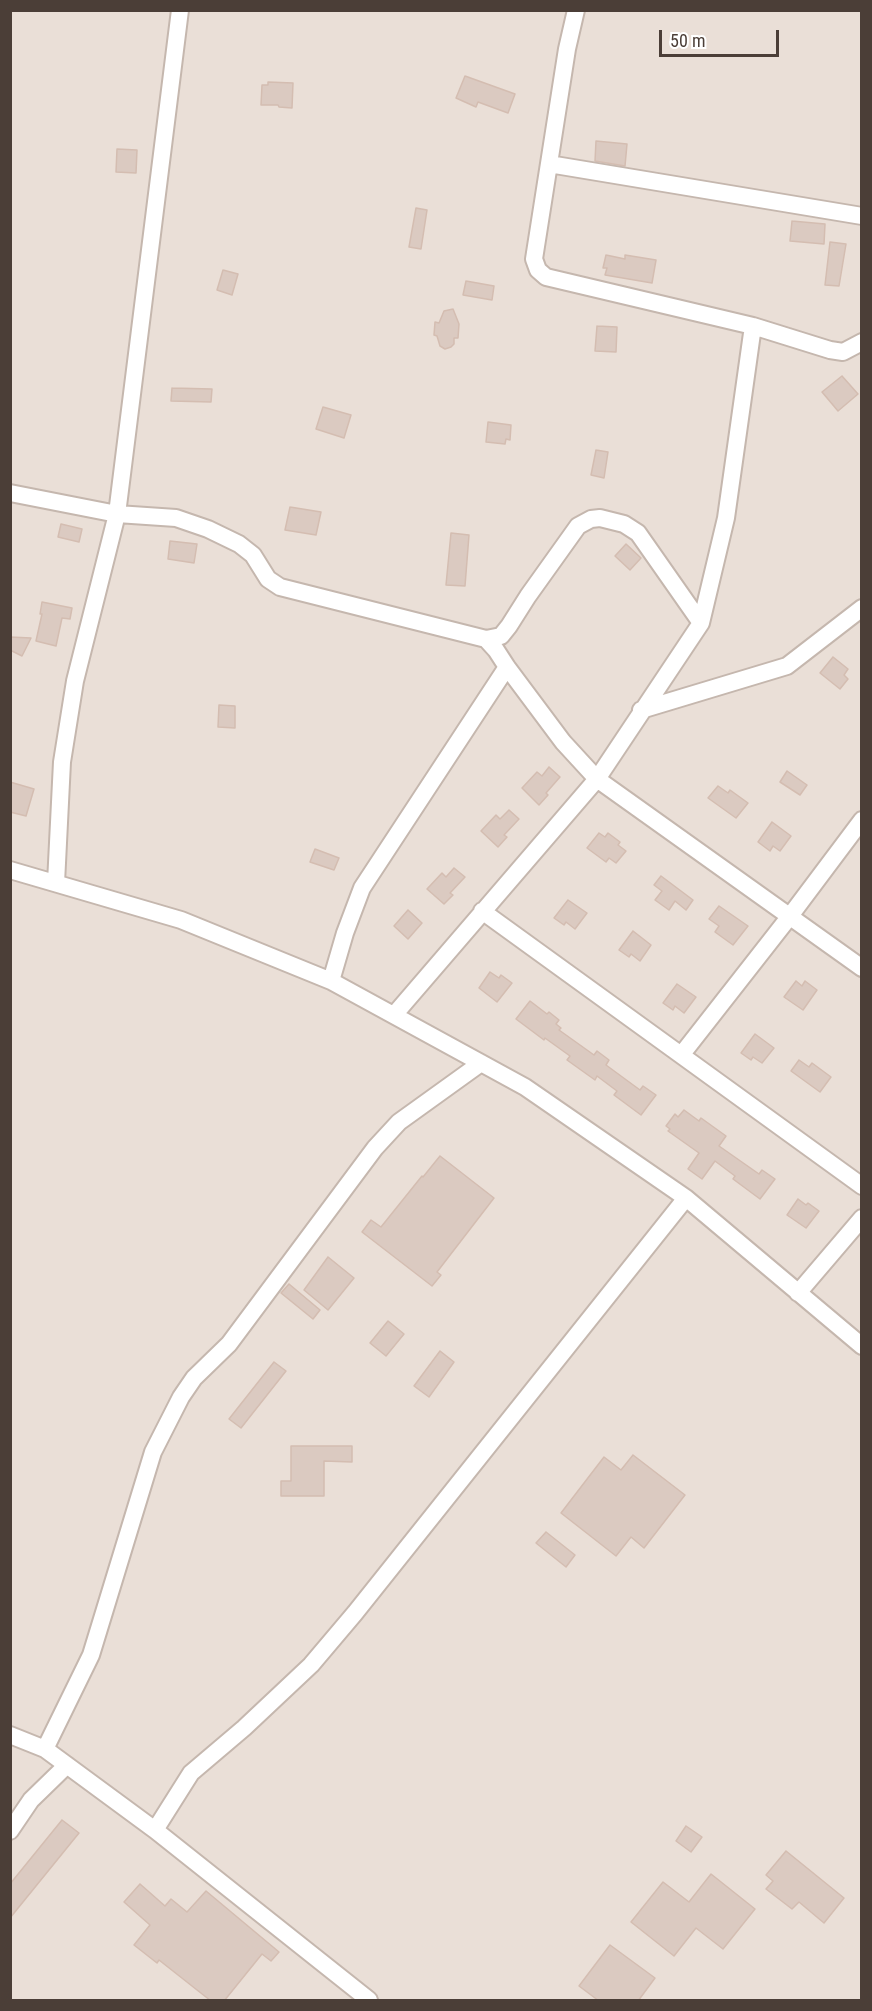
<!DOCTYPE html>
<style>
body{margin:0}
#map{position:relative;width:872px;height:2011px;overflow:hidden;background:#f6efea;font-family:"Roboto Condensed",sans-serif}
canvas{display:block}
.frame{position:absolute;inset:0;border:12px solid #4b3e37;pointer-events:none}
.scale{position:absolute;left:659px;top:30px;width:120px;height:27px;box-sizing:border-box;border:3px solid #4b3e37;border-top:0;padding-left:8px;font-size:18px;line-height:21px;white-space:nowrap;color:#4b3e37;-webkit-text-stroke:4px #fff;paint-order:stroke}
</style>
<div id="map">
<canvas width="872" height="2011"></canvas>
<div class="frame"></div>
<div class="scale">50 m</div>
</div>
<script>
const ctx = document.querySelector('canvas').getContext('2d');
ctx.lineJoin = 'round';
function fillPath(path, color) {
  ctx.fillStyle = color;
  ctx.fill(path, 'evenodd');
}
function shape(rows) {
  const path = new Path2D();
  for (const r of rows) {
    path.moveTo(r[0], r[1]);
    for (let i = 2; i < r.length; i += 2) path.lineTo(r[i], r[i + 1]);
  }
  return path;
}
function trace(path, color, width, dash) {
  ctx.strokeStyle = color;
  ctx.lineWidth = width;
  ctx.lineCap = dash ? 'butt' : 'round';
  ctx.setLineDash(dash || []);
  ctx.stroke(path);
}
fillPath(shape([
 [11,11,861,11,861,2000,11,2000]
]), '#eadfd7');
const building = shape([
 [465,76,515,94,508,113,478,102,476,107,456,98,465,76],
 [268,82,293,83,292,108,279,107,278,105,261,105,262,85,268,85,268,82],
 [596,141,627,144,625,166,595,161,596,141],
 [117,149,137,150,136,173,116,172,117,149],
 [416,208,427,210,421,249,409,247,416,208],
 [792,221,825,224,824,244,790,241,792,221],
 [830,242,846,244,839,286,825,285,830,242],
 [606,255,625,259,625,255,656,260,652,283,605,275,607,268,603,268,606,255],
 [223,270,238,274,232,295,217,290,223,270],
 [466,281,494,286,492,300,463,295,466,281],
 [453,309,459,324,458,338,454,338,454,344,451,347,445,349,440,346,437,336,434,335,435,322,439,323,444,311,453,309],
 [597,326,617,327,616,352,595,351,597,326],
 [842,376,858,394,838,411,822,392,842,376],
 [172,388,212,389,211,402,171,401,172,388],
 [323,407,351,415,344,438,316,429,323,407],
 [488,422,511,425,510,440,506,439,505,444,486,442,488,422],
 [596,450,608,452,604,478,591,475,596,450],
 [290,507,321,512,316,535,285,530,290,507],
 [61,524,82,529,79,542,58,537,61,524],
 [451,533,469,535,465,586,446,585,451,533],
 [170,541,197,544,194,563,168,559,170,541],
 [626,544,641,558,630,570,615,556,626,544],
 [42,602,72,608,70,619,62,618,56,646,36,641,42,614,40,614,42,602],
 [10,637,31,638,22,656,10,650,10,637],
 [833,657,848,669,844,675,848,679,840,689,820,673,833,657],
 [219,705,235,706,235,728,218,727,219,705],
 [549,767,560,777,546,793,548,795,539,805,522,788,537,772,542,776,549,767],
 [787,771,807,785,800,795,780,782,787,771],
 [10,782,34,789,26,816,10,812,10,782],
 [718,786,728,793,730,790,748,803,736,818,708,798,718,786],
 [509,810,519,819,504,835,507,837,498,847,481,831,496,815,500,819,509,810],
 [772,822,791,836,780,851,773,846,770,851,758,842,772,822],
 [599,833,605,837,608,833,620,842,618,845,626,851,616,863,609,858,606,862,587,848,599,833],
 [315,849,339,858,334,870,310,862,315,849],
 [454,868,465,877,450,893,453,895,444,904,427,889,442,873,446,877,454,868],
 [661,876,693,900,686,910,675,901,669,910,655,900,662,891,654,885,661,876],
 [568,900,587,913,575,929,566,922,564,925,554,918,568,900],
 [719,906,748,926,733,945,715,932,719,926,709,919,719,906],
 [408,910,422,923,408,939,394,926,408,910],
 [633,931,651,945,640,961,631,954,629,957,619,950,633,931],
 [490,972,499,978,501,975,512,983,497,1002,479,988,490,972],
 [796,981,802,986,805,981,817,990,803,1010,784,997,796,981],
 [677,984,696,997,684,1013,675,1006,673,1010,663,1003,677,984],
 [530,1001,547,1014,549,1012,559,1020,556,1024,561,1028,559,1030,594,1055,597,1051,609,1060,606,1065,640,1090,643,1086,656,1095,641,1115,614,1095,617,1091,597,1076,595,1080,567,1060,570,1056,545,1038,544,1040,516,1019,530,1001],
 [755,1034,774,1048,762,1063,753,1057,751,1060,741,1053,755,1034],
 [799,1060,809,1067,812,1063,831,1077,820,1092,791,1071,799,1060],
 [684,1110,699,1121,701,1118,726,1136,719,1146,759,1174,762,1170,775,1179,760,1199,733,1179,735,1176,715,1161,702,1179,688,1169,699,1153,668,1131,670,1129,666,1126,675,1114,678,1117,684,1110],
 [440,1156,494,1198,437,1272,441,1275,432,1286,362,1232,371,1220,381,1227,422,1176,423,1177,440,1156],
 [798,1199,806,1205,808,1203,819,1211,806,1228,787,1215,798,1199],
 [328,1257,354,1278,328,1310,304,1290,328,1257],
 [289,1284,320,1310,313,1319,281,1293,289,1284],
 [388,1321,404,1334,386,1356,370,1343,388,1321],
 [440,1351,454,1362,429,1397,414,1386,440,1351],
 [274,1362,286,1371,241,1428,229,1419,274,1362],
 [291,1446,352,1446,352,1462,324,1461,324,1496,281,1496,281,1481,291,1481,291,1446],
 [633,1455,685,1495,644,1548,631,1537,616,1556,561,1513,604,1457,621,1470,633,1455],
 [546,1532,575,1555,566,1567,536,1543,546,1532],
 [62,1820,79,1833,10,1918,10,1884,62,1820],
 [686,1826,702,1837,691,1852,676,1841,686,1826],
 [786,1851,844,1898,824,1923,799,1902,792,1909,766,1889,773,1881,766,1875,786,1851],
 [711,1874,755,1909,723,1949,696,1928,674,1956,631,1922,663,1882,689,1902,711,1874],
 [140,1884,165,1906,171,1899,187,1912,206,1891,279,1952,271,1961,262,1954,224,2001,211,2001,159,1960,157,1963,134,1945,150,1925,124,1902,140,1884],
 [610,1945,655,1978,638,2001,599,2001,579,1986,610,1945]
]);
fillPath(building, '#dbcac1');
trace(building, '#d4bdb1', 1.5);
const minor = shape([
 [549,164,862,216],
 [753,326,830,350,843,352,862,342],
 [10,493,117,514,176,518,208,529,239,544,253,555,268,579,280,587,486,639,496,650,507,667,563,742,597,779,701,623,726,518,753,326,546,277,538,270,534,259,567,49,576,10],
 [486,639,501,636,509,626,528,596,578,526,591,519,600,518,624,524,638,533,701,623],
 [641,710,787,666,862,608],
 [10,870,181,920,331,981,525,1087,686,1198,862,1346],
 [56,883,62,762,75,681,117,514,180,10],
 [482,911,862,1186],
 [331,981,345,933,362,888,507,667],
 [394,1015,597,779,862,968],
 [682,1054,790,916,862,820],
 [798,1293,862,1218],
 [10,1735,45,1749,155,1830,369,2000],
 [45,1749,91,1655,153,1452,181,1397,194,1378,229,1344,375,1148,399,1122,481,1063],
 [155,1830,191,1773,244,1728,311,1665,355,1613,686,1198],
 [10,1831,31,1800,67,1765]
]);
trace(minor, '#c5b7ae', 20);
trace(minor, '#fff', 16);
</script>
